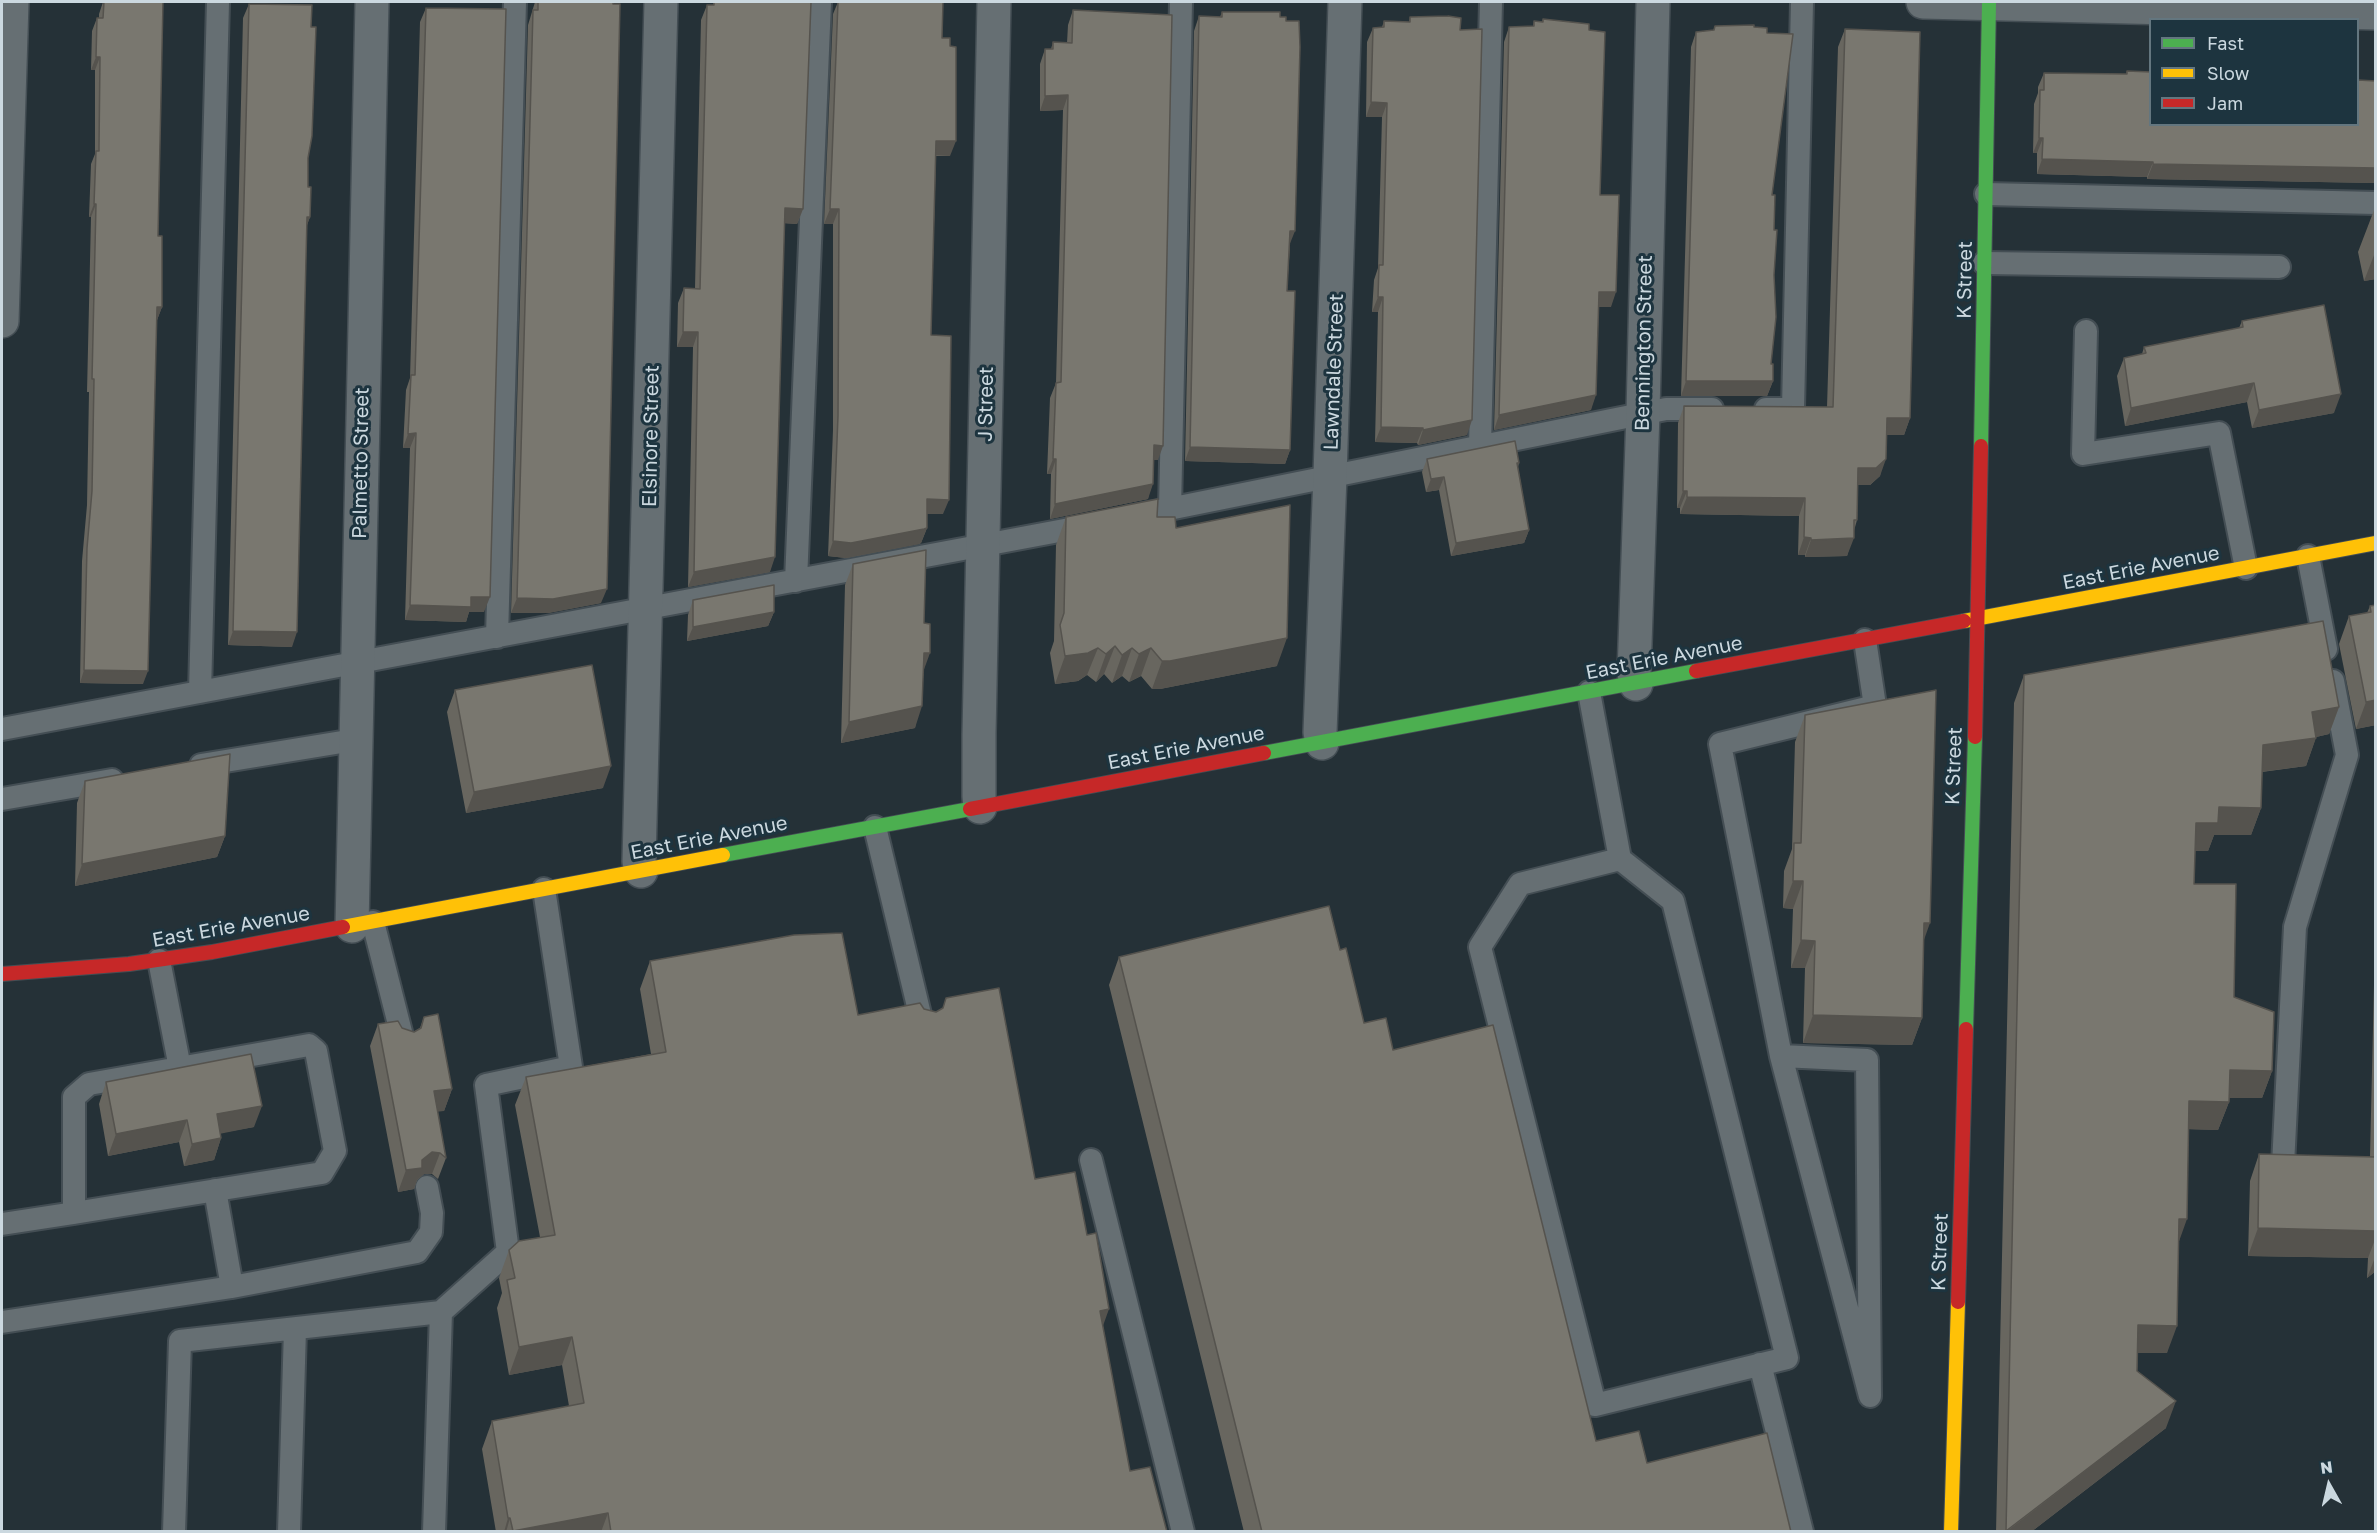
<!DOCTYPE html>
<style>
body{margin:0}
#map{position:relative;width:2377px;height:1533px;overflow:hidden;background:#253137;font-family:"Golos Text",sans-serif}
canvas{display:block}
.frame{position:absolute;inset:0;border:3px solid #cbd8df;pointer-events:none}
.legend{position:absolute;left:2149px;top:18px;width:210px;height:108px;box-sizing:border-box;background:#1d343f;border:2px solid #63767f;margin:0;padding:8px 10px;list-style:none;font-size:18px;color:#cbd8df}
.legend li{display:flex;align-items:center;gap:12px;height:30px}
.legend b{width:30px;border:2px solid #63767f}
.north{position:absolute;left:2299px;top:1455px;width:60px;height:60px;-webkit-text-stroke:4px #1d343f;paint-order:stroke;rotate:352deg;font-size:16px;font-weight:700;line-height:24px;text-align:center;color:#cbd8df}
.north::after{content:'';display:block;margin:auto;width:21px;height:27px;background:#cbd8df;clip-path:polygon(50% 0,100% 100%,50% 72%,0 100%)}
</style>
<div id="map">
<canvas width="2377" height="1533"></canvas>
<div class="frame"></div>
<ul class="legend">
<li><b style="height:8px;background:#4caf50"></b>Fast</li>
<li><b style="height:8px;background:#ffc107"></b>Slow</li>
<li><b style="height:8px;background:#c62828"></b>Jam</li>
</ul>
<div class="north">N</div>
</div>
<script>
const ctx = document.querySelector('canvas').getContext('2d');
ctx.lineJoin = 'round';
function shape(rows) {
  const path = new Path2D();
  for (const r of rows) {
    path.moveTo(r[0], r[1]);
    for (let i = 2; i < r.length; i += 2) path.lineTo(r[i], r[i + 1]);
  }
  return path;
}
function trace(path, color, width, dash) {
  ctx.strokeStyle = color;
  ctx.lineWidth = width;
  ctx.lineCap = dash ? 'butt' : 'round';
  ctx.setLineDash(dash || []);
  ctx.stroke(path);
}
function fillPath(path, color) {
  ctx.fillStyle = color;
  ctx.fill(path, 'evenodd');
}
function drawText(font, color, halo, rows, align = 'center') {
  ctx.font = font + ' "Golos Text",sans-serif';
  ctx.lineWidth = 6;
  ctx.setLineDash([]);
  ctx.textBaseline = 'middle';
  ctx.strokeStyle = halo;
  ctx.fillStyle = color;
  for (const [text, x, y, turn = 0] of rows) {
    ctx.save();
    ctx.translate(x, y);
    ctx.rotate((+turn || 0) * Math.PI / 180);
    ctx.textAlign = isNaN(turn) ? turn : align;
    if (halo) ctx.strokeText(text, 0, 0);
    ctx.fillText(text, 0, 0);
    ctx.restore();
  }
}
const lane = shape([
 [1986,194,2376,203],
 [1984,263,2279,267],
 [2086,331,2083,454,2219,433,2246,568],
 [1766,409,1793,409,1802,2],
 [1480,446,1491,2],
 [1170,509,1181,2],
 [1129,517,1666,409,1712,409],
 [2308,556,2326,649],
 [796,581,820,2],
 [497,637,515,2],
 [200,692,218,2],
 [1589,692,1620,859],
 [2,729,1091,525],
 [201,765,354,740],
 [2,799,112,780],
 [875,827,923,1027],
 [1620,859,1673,901,1787,1358,1595,1405,1480,947,1520,884,1620,859],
 [373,922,403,1040],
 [159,960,180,1068],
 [1781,1056,1867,1060,1870,1396,1781,1056],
 [1781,1056,1720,744,1875,706,1865,640],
 [1091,1160,1183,1532],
 [2283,1165,2295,927,2347,755,2333,681],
 [215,1190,232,1287],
 [2,1224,74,1213,322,1173,335,1151,316,1051,309,1045,89,1084,74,1097,74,1213],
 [2,1322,232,1287,417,1252,431,1232,432,1213,427,1187],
 [1760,1364,1802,1532],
 [174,1532,180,1341,441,1312],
 [289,1532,295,1329],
 [434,1532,441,1312,508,1252,486,1085,571,1067,544,889]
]);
const street = shape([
 [1923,2,2376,13],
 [2,321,12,2],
 [1636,684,1634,673,1643,413,1653,2],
 [1322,743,1320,732,1330,476,1345,2],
 [980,807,979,796,979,734,994,2],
 [641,871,639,861,661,2],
 [352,926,372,2]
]);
const fast = shape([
 [1981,446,1989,2],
 [1264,753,1696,671],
 [723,855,970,809],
 [1966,1029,1975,737]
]);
const slow = shape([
 [1964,621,2376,543],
 [343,927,723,855],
 [1951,1532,1958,1302]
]);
const jam = shape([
 [1696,671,1964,621],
 [1975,737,1981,446],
 [970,809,1264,753],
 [2,974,129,964,212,952,343,927],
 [1958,1302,1966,1029]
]);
trace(lane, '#444e54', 26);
trace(street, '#444e54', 36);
trace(fast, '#444e54', 16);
trace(slow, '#444e54', 16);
trace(jam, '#444e54', 16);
trace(lane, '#666f73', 22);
trace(street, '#666f73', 33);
trace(fast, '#4caf50', 14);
trace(slow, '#ffc107', 14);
trace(jam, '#c62828', 14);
fillPath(shape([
 [103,2,158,236,162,307,157,320,156,320,143,684,80,683,82,561,87,505,89,392,87,392,91,217,89,217,91,164,95,154,95,70,91,70,92,31,97,18,99,18,99,14],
 [535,2,613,2,601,603,548,613,511,613,528,25],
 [714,2,803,209,797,224,784,223,770,572,688,587,693,347,677,347,678,303,684,288,695,288,701,20,707,5,713,5],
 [838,2,912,2,942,38,950,156,936,156,931,335,943,514,927,514,927,528,921,543,919,544,846,558,828,556,833,430,833,224,824,224,833,14],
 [249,4,308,187,310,217,306,227,292,647,228,645,243,18],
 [426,8,484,612,469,612,466,622,405,620,410,448,403,448,406,390,410,378,420,22],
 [1073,10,1158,460,1154,460,1148,499,1050,519,1051,474,1047,474,1050,398,1056,383,1063,110,1040,111,1040,64,1045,49,1051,49,1053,42,1067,43,1068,25],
 [1222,12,1290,245,1287,291,1290,450,1285,464,1185,461,1194,31,1199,16,1220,17],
 [1410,17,1460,30,1467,435,1418,445,1417,443,1375,442,1378,312,1372,312,1374,280,1378,268,1382,117,1366,117,1367,42,1373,28,1382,27,1384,21,1409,22],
 [1543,19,1600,195,1611,307,1599,307,1591,410,1494,430,1504,42,1509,27,1533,26,1534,21,1542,22],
 [1715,26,1772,195,1774,230,1771,364,1773,381,1767,396,1681,396,1691,47,1696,32,1713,31],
 [1845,29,1910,418,1904,435,1887,435,1880,476,1870,485,1858,485,1857,520,1847,556,1805,557,1805,555,1798,555,1799,516,1680,514,1680,508,1677,508,1678,423,1684,406,1827,407,1838,47],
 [2127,71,2151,124,2376,81,2376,183,2147,179,2147,177,2037,174,2037,153,2033,153,2034,104,2038,93,2038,87,2044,73,2126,74],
 [2376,205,2376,279,2364,281,2358,252],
 [2242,321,2334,413,2252,428,2247,402,2125,426,2117,376,2124,358,2142,354,2144,347,2239,328],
 [1427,459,1519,463,1518,467,1529,530,1524,543,1451,556,1439,490,1426,492,1422,472],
 [1066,517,1157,517,1176,528,1277,666,1160,689,1152,689,1141,676,1129,682,1122,676,1112,683,1104,674,1096,682,1087,675,1078,681,1055,684,1050,653,1054,641,1056,545],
 [853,564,924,623,924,670,915,728,841,743,845,585],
 [693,600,774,612,768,626,687,641,688,615],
 [2376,605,2376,725,2356,729,2339,644,2349,616,2367,613,2370,606],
 [2024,675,2339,707,2329,734,2316,737,2306,766,2262,772,2261,808,2251,835,2214,835,2208,851,2195,851,2194,884,2234,997,2272,1071,2262,1098,2229,1098,2229,1102,2218,1130,2189,1129,2179,1241,2167,1353,2138,1353,2137,1371,2166,1428,2031,1532,1996,1532,2014,703],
 [455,690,603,788,466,813,447,712],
 [1805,715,1924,940,1922,1018,1912,1045,1803,1043,1805,968,1791,968,1793,909,1783,908,1784,871,1792,849,1795,742],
 [85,781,225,836,217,857,75,886,77,803],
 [2376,898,2376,1271,2367,1278,2368,1258,2248,1256,2250,1181,2259,1154,2370,1157],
 [1340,950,1364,1023,1393,1050,1596,1441,1647,1463,1791,1532,1244,1532,1109,985,1119,957],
 [650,961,858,1015,1035,1179,1103,1326,1130,1471,1167,1532,496,1532,482,1449,492,1421,569,1406,562,1365,509,1375,497,1308,502,1293,499,1278,509,1250,540,1237,515,1105,526,1077,651,1054,640,989],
 [424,1017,452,1089,444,1111,437,1111,446,1158,438,1179,432,1174,424,1174,417,1180,414,1189,398,1192,370,1046,378,1024,402,1028,414,1032,420,1028],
 [106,1082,254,1127,220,1133,221,1138,214,1160,184,1166,179,1142,108,1156,99,1104]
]), '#68665f');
fillPath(shape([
 [96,57,100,57,95,70,91,70],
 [1068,95,1063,110,1040,111,1045,96],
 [1371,102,1387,103,1382,117,1366,117],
 [2039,138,2043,138,2037,153,2033,153],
 [936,141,956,141,950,156,931,155],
 [2042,159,2153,162,2147,177,2037,174],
 [2153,164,2376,168,2376,183,2147,179],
 [94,204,96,204,91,217,89,217],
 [785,208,803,209,797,224,780,223],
 [830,209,839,209,833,224,824,224],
 [307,217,310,217,305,231],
 [1290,231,1295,231,1289,246],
 [2376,250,2376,279,2364,281],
 [1599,292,1616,292,1611,307,1594,307],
 [1378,297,1383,297,1378,312,1372,312],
 [157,307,162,307,157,320,152,320],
 [683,332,698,332,693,347,677,347],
 [1686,381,1773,381,1767,396,1681,396],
 [2254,383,2247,402,2125,426,2131,408],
 [2341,394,2334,413,2252,428,2259,410],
 [1596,395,1591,410,1494,430,1499,415],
 [1887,418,1910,418,1904,435,1881,435],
 [1472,420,1467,435,1418,445,1423,430],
 [1381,427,1423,428,1417,443,1375,442],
 [416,433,410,448,403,448,408,434],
 [1154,445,1163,446,1158,460,1148,460],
 [1190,447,1290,450,1285,464,1185,461],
 [1053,459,1056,459,1051,474,1047,474],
 [1886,459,1880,476,1870,485,1852,485,1858,468],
 [1444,477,1439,490,1426,492,1431,479],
 [1153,484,1148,499,1050,519,1055,504],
 [1683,491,1687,491,1680,508,1677,508],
 [1687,497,1805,498,1799,516,1680,514],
 [927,499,949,500,943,514,922,514],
 [927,528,921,543,919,544,846,558,828,556,833,541],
 [1529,530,1524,543,1451,556,1456,543],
 [1804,537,1811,538,1805,555,1798,555],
 [1854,538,1847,556,1805,557,1811,540],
 [775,557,770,572,688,587,694,572],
 [607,589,601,603,548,613,511,613,517,598],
 [471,597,490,597,484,612,469,612,466,622,405,620,410,605],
 [774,612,768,626,687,641,693,627],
 [233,631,297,632,292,647,228,645],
 [1287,638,1277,666,1160,689,1152,689,1162,661],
 [1115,646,1104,674,1096,682,1106,654],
 [1098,648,1087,675,1078,681,1055,684,1065,656],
 [1132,648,1122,676,1112,683,1122,655],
 [1151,648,1141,676,1129,682,1139,654],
 [924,653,930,653,922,675],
 [84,670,148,671,143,684,80,683],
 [2376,700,2376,725,2356,729,2366,702],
 [922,706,915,728,841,743,849,722],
 [2339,707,2329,734,2303,740,2316,738,2306,766,2252,773,2263,745,2312,712],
 [611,766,603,788,466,813,474,792],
 [2219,807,2261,808,2251,835,2214,835,2208,851,2185,851,2196,823],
 [225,836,217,857,75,886,82,864],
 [1793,881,1803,881,1793,909,1783,908],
 [1924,923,1930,923,1920,951],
 [1801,940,1815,941,1805,968,1791,968],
 [1813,1015,1922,1018,1912,1045,1803,1043],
 [2230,1070,2272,1071,2262,1098,2220,1098],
 [452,1089,444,1111,426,1113,434,1091],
 [2189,1101,2229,1102,2218,1130,2179,1129],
 [262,1106,254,1127,209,1136,217,1114],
 [187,1120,179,1142,108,1156,116,1134],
 [221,1138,214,1160,184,1166,192,1144],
 [432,1152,440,1153,432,1174,424,1174,417,1180,414,1189,398,1192,406,1170,422,1160],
 [2179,1219,2187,1219,2177,1247],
 [2258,1228,2376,1231,2376,1237,2368,1258,2248,1256],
 [2376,1255,2376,1271,2367,1278],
 [1109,1309,1099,1337,1100,1311],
 [2138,1325,2177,1326,2167,1353,2128,1353],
 [572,1337,562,1365,509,1375,519,1347],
 [2176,1401,2166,1428,2031,1532,2006,1532],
 [608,1513,601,1532,513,1532,513,1531],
 [508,1518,510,1518,506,1532,504,1532]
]), '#55534e');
const building = shape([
 [104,2,163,2,158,236,162,236,162,307,157,307,148,671,84,670,87,548,92,491,93,437,94,379,92,379,96,204,94,204,96,151,99,151,99,147,100,57,96,57,97,18,103,18,104,2],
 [538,2,613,2,613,4,620,4,607,589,553,599,517,598,533,10,538,10,538,2],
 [714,2,811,2,803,209,785,208,775,557,694,572,698,332,683,332,684,288,700,289,707,5,714,5,714,2],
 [838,2,943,2,942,38,950,38,950,46,956,47,956,141,936,141,931,335,951,336,949,500,927,499,927,528,924,529,851,543,833,541,838,416,839,209,830,209,838,2],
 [249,4,312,5,311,27,316,27,312,136,308,158,308,187,311,187,310,217,307,217,297,632,233,631,249,4],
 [426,8,506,9,490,597,471,597,471,607,410,605,416,433,408,434,411,375,415,375,426,8],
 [1073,10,1172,15,1163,446,1154,445,1153,484,1055,504,1056,459,1053,459,1056,383,1061,382,1068,95,1045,96,1045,49,1053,49,1053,42,1072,43,1073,10],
 [1222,12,1280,12,1280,17,1286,17,1286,21,1299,21,1300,47,1295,231,1290,231,1287,291,1295,291,1290,450,1190,447,1199,16,1222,17,1222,12],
 [1448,16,1461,18,1460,30,1482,29,1472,420,1423,430,1423,428,1381,427,1383,297,1378,297,1379,265,1383,265,1387,103,1371,102,1373,28,1384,27,1384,21,1410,22,1410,17,1448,16],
 [1543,19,1589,24,1589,30,1605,32,1600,195,1619,195,1616,292,1599,292,1596,395,1499,415,1509,27,1534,26,1534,21,1543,22,1543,19],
 [1754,25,1754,27,1767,28,1767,33,1793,34,1772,195,1775,195,1774,230,1777,230,1774,275,1776,317,1771,364,1773,364,1773,381,1686,381,1696,32,1714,30,1715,26,1754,25],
 [1845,29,1920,32,1910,418,1887,418,1886,459,1876,468,1858,468,1857,520,1854,520,1854,538,1811,540,1811,538,1804,537,1805,498,1687,497,1687,491,1683,491,1684,406,1833,407,1845,29],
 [2127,71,2151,72,2151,124,2358,124,2358,80,2376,81,2376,168,2153,164,2153,162,2042,159,2043,138,2039,138,2040,90,2044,90,2044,73,2127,74,2127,71],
 [2324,305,2341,394,2259,410,2254,383,2131,408,2124,358,2146,353,2144,347,2243,327,2242,321,2324,305],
 [1515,441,1519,463,1517,463,1529,530,1456,543,1444,477,1431,479,1427,459,1515,441],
 [1158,499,1157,517,1175,517,1176,528,1290,505,1287,638,1170,661,1162,661,1151,648,1139,654,1132,648,1122,655,1115,646,1106,654,1098,648,1088,653,1065,656,1060,625,1064,613,1066,517,1158,499],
 [926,550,924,623,930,624,930,653,924,653,922,706,849,722,853,564,926,550],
 [774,585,774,612,693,627,693,600,774,585],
 [2376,605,2376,700,2366,702,2349,616,2371,612,2370,606,2376,605],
 [2323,621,2339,707,2312,712,2316,738,2263,745,2261,808,2219,807,2218,823,2196,823,2194,884,2236,884,2234,997,2274,1012,2272,1071,2230,1070,2229,1102,2189,1101,2187,1219,2179,1219,2177,1326,2138,1325,2137,1371,2176,1401,2006,1531,2024,675,2323,621],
 [592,665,611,766,474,792,455,690,592,665],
 [1936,690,1930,923,1924,923,1922,1018,1813,1015,1815,941,1801,940,1803,881,1793,881,1794,843,1801,843,1805,715,1936,690],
 [230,754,225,836,82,864,85,781,230,754],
 [1329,906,1340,950,1346,948,1364,1023,1386,1018,1393,1050,1493,1025,1596,1441,1639,1431,1647,1463,1767,1433,1791,1532,1262,1532,1119,957,1329,906],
 [842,933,858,1015,920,1003,924,1009,936,1012,943,1008,946,998,999,988,1035,1179,1075,1172,1087,1235,1096,1233,1109,1309,1100,1311,1130,1471,1150,1467,1167,1532,611,1532,608,1513,513,1531,510,1518,508,1518,492,1421,584,1403,572,1337,519,1347,507,1280,515,1278,509,1250,519,1241,555,1235,526,1077,666,1052,650,961,794,935,842,933],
 [438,1014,452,1089,434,1091,446,1158,440,1153,432,1152,422,1160,422,1168,406,1170,378,1024,398,1021,402,1028,414,1032,421,1028,424,1017,438,1014],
 [251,1054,262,1106,217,1114,221,1138,192,1144,187,1120,116,1134,106,1082,251,1054],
 [2259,1154,2376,1157,2376,1231,2258,1228,2259,1154]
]);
fillPath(building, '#79776f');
trace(building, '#55534e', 1.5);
drawText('20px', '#cbd8df', '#1d343f', [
 ["K Street",1965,280,-89],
 ["Bennington Street",1644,343,-89],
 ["Lawndale Street",1334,372,-88],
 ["J Street",986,404,-89],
 ["Elsinore Street",651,436,-89],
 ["Palmetto Street",361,463,-89],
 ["East Erie Avenue",2141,568,-11],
 ["East Erie Avenue",1664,658,-11],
 ["East Erie Avenue",1186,748,-11],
 ["K Street",1954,766,-88],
 ["East Erie Avenue",709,838,-11],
 ["East Erie Avenue",231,927,-10],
 ["K Street",1940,1252,-88]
]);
</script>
